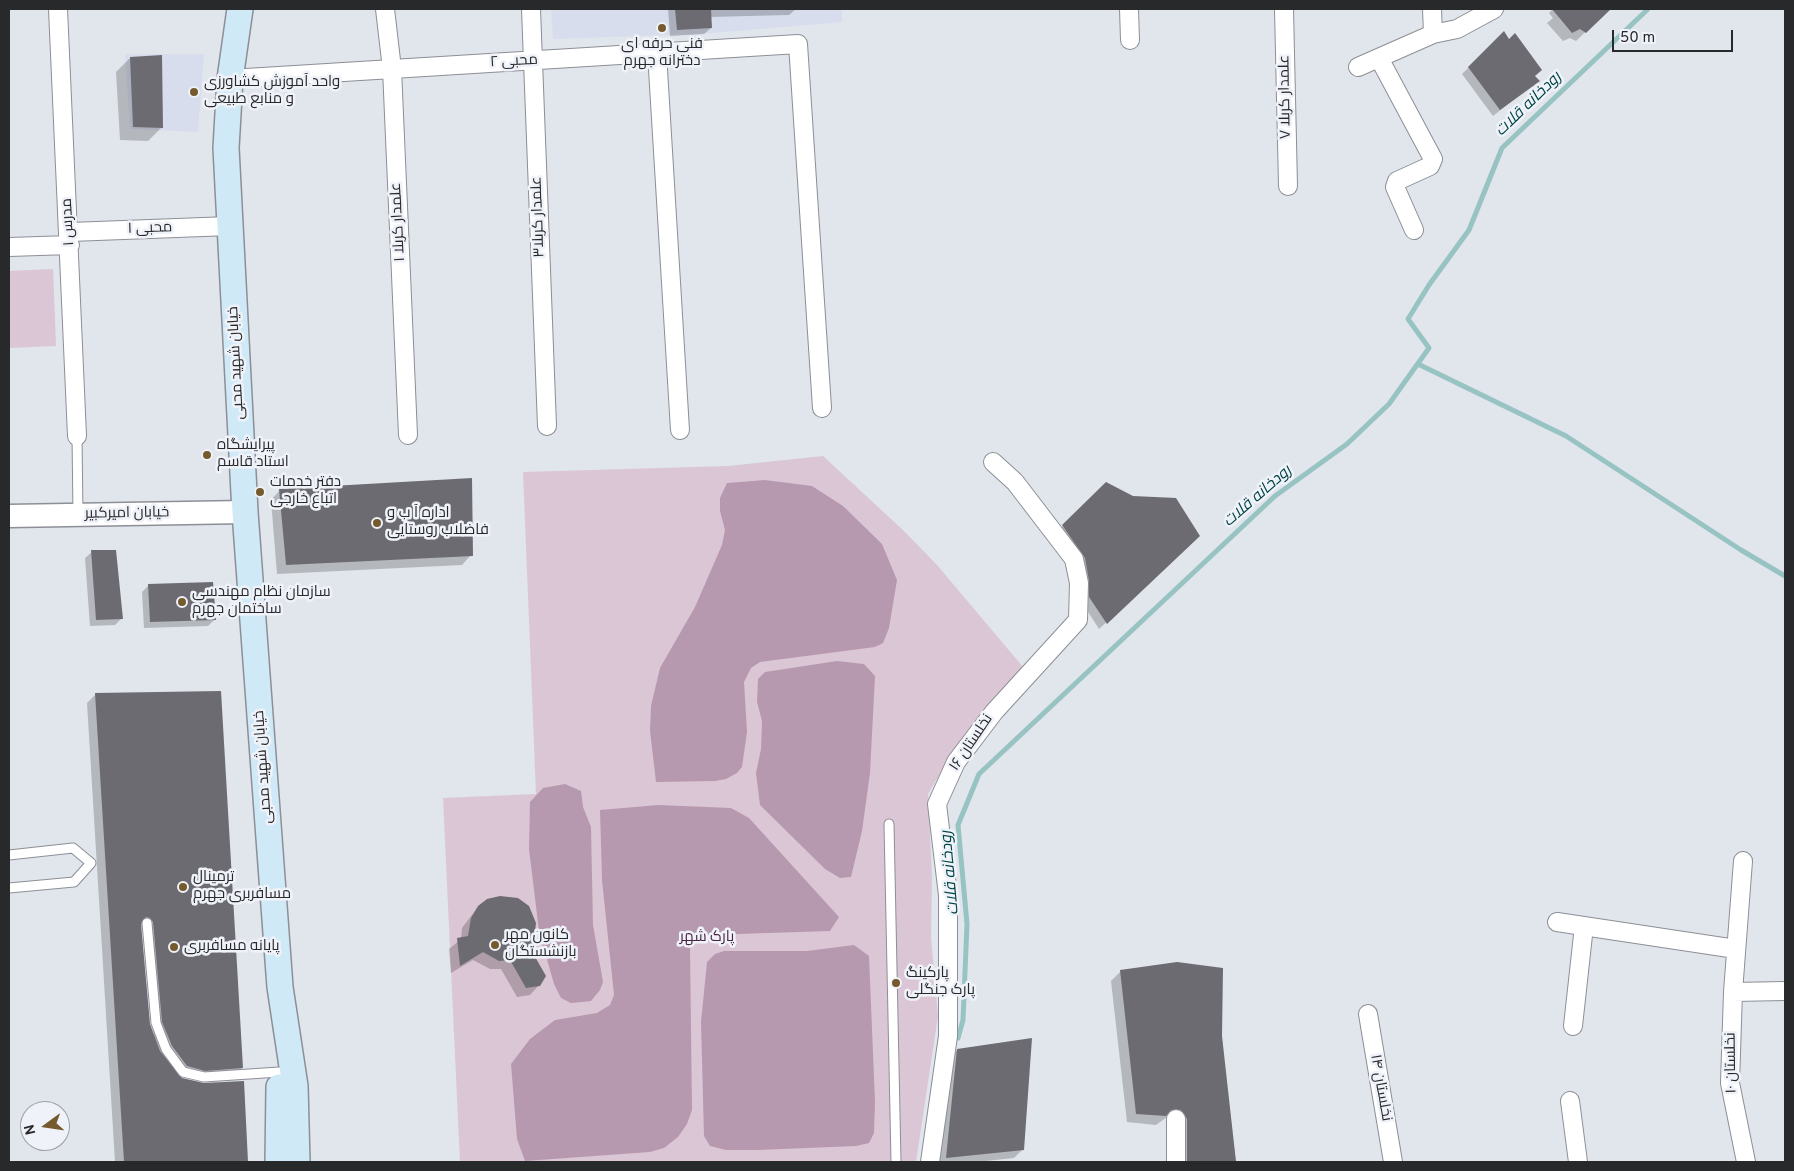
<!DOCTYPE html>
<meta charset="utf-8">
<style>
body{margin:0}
#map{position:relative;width:1794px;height:1171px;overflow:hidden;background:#e1e5ec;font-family:Overpass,sans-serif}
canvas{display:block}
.frame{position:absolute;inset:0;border:10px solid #27292b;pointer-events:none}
.north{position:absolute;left:20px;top:1101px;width:50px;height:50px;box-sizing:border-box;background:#eff2f9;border:1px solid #9fa2a7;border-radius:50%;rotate:256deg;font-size:14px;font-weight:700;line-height:20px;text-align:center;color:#27292b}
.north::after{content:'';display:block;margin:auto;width:18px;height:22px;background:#745a2c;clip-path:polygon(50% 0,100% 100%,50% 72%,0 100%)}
.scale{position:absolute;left:1612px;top:30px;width:121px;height:22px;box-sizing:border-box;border:2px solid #27292b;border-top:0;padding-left:6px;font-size:15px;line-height:18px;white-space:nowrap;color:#27292b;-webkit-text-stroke:4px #eff2f9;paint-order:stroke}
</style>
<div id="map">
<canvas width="1794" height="1171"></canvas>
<div class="frame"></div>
<div class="north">N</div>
<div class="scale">50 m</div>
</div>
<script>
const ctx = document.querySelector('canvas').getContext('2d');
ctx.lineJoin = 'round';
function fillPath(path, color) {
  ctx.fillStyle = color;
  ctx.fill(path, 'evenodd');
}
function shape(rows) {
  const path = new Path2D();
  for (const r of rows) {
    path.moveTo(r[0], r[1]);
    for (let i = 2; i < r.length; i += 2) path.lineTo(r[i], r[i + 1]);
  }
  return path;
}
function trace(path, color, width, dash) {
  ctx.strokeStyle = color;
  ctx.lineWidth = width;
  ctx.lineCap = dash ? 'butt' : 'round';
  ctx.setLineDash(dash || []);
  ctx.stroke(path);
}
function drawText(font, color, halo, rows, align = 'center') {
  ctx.font = font + ' Overpass,Cairo,sans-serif';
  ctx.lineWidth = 5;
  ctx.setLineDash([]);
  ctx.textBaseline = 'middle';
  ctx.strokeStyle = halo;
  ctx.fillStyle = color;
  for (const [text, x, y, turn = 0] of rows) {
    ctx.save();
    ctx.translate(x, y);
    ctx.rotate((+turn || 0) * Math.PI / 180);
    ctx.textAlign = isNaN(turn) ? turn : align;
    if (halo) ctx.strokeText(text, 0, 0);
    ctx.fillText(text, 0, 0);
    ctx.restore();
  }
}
fillPath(shape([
 [551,9,842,9,842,22,700,34,553,39],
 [125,54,204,54,198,132,130,129]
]), '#d7ddec');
fillPath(shape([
 [53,269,56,346,9,348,9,271],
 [823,456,904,531,937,565,1023,667,984,711,955,749,928,794,932,878,931,937,938,1016,916,1162,460,1162,443,798,536,794,523,472,728,466]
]), '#dbc6d5');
fillPath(shape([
 [765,480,812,486,843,506,882,544,897,580,889,628,883,643,875,647,760,662,751,668,744,682,747,732,742,767,737,773,726,779,715,781,656,782,650,731,651,706,660,668,695,607,722,545,725,530,720,511,720,498,727,483],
 [837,661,864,664,875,676,870,773,862,831,851,877,840,878,825,869,760,805,756,773,761,749,762,721,757,702,758,679,765,672],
 [565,784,581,791,583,807,591,827,593,925,603,982,600,990,591,1001,582,1002,571,1003,561,998,554,984,539,931,529,849,530,802,543,788],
 [658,805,731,808,749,818,839,917,830,931,706,935,694,938,690,948,692,1110,687,1124,678,1137,664,1148,650,1152,525,1161,517,1139,511,1064,530,1039,555,1020,597,1013,610,1005,614,995,602,880,600,810],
 [854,945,869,956,875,1102,874,1133,869,1143,856,1146,758,1150,726,1150,710,1146,704,1136,701,1022,707,962,715,954,724,951,807,951]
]), '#b799af');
fillPath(shape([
 [668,9,796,9,789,15,710,17,711,28,704,34,670,36],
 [1553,9,1609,9,1576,41,1570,38,1563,41,1547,23,1553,18,1549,13],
 [1504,33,1538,81,1493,116,1462,74],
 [130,58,162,127,148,141,120,140,116,72],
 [1106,484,1192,543,1099,629,1083,604,1056,533],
 [280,490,471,555,462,565,277,574,271,500],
 [92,552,122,618,115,625,90,626,85,558],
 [149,585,215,619,208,626,144,628,142,592],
 [96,694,242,1068,232,1077,195,1079,178,1075,181,1079,204,1084,242,1082,247,1162,115,1162,87,703],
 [140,925,144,931,154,1036,149,1024],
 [478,907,528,948,539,985,530,995,517,997,501,969,490,969,473,960,451,973,449,949,461,939,462,928],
 [1177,963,1221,1036,1236,1162,1178,1162,1177,1123,1167,1117,1156,1125,1127,1122,1111,981,1120,972],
 [957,1050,1023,1149,1014,1158,976,1162,938,1162,948,1060]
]), '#0003');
trace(shape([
 [1418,364,1566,436,1741,550,1785,576],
 [958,1038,963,1020,967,924,958,825,979,774,1275,496,1347,444,1389,404,1429,348,1408,319,1429,285,1469,230,1502,148,1648,9]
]), '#98c3c3', 5);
fillPath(shape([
 [675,9,711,9,712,28,677,30],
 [1552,9,1611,9,1586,33,1580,29,1572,33],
 [1504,31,1509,39,1515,33,1542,70,1535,76,1540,81,1500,110,1468,67],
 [162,55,163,128,133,127,130,57],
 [472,478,473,556,286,565,279,489],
 [1106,482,1133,496,1176,498,1200,536,1107,624,1089,597,1089,581,1085,558,1062,525],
 [91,550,116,550,123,619,96,620],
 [213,582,216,620,150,622,148,584],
 [221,691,243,1068,205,1071,187,1066,172,1046,162,1022,153,922,150,918,146,917,141,924,150,1024,160,1051,182,1078,204,1083,244,1081,248,1162,124,1162,95,693],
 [500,896,518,898,529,906,536,923,534,942,530,948,546,976,540,986,526,988,510,960,499,961,483,952,460,966,457,938,468,936,471,918,478,906,487,899],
 [1177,962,1223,968,1222,1036,1236,1162,1187,1162,1187,1119,1181,1110,1171,1110,1166,1116,1136,1114,1120,970],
 [1032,1038,1024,1150,946,1158,957,1049]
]), '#6d6b72');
const service = shape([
 [77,436,78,515],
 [889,824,896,1162],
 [9,855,73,848,91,863,74,882,9,888],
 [147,923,156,1023,166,1049,183,1072,204,1077,279,1072]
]);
const minor = shape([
 [58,9,77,436],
 [385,9,392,69,408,435],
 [531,9,547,426],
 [1129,9,1130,40],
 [1284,9,1288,186],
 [1432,9,1433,34],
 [657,53,680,430],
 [1379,58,1433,159,1430,166,1397,181,1395,187,1414,230],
 [1358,67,1433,34,1457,29,1494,9],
 [230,79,798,44,822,408],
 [70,232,230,226],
 [9,247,70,245],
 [1743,861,1733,992,1730,1083,1746,1162],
 [1557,922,1736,949],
 [1733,992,1785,991],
 [1368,1014,1393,1162],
 [1573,1026,1584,926],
 [1570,1101,1578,1162],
 [930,1162,948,1036,948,895,937,804,956,762,994,712,1078,620,1079,583,1074,559,1015,482,993,462],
 [1176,1162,1176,1119]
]);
const tertiary = shape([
 [9,516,245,512]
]);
const secondary = shape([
 [240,9,230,79,226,148,245,512,280,987,295,1086,297,1162],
 [278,1162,279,1087]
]);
trace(service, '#8c8f96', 11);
trace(minor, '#8c8f96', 20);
trace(tertiary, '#8c8f96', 25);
trace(secondary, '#8c8f96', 28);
trace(service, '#fff', 9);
trace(minor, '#fff', 18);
trace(tertiary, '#fff', 22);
trace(secondary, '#cfe9f6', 25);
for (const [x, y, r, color] of [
 [662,28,5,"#745a2c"],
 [194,92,5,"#745a2c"],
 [207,455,5,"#745a2c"],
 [260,492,5,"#745a2c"],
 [377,523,5,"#745a2c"],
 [182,602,5,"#745a2c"],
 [183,887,5,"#745a2c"],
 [495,945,5,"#745a2c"],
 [174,947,5,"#745a2c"],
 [896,983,5,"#745a2c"]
]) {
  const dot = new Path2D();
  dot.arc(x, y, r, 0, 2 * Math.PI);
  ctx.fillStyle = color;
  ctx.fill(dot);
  trace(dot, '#eff2f9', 2);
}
drawText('15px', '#27292b', '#eff2f9', [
 ["فنی حرفه ای",662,45,"center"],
 ["دخترانه جهرم",662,62,"center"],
 ["واحد آموزش کشاورزی",204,83],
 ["و منابع طبیعی",204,100],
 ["پیرایشگاه",217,446],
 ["استاد قاسم",217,463],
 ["دفتر خدمات",270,483],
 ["اتباع خارجی",270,500],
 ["اداره آ ب و",387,514],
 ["فاضلاب روستایی",387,531],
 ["سازمان نظام مهندسی",192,593],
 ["ساختمان جهرم",192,610],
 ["ترمینال",193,878],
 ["مسافربری جهرم",193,895],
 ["کانون مهر",505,936],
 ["بازنشستگان",505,953],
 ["پایانه مسافربری",184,947],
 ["پارکینگ",906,974],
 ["پارک جنگلی",906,991]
], 'left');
drawText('15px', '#27292b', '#eff2f9', [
 ["محبی ۲",514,62,-3],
 ["علمدار کربلا ۷",1286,97,-91],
 ["علمدار کربلا۳",539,217,-92],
 ["مدرس ۱",69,222,-93],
 ["علمدار کربلا ۱",399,222,-93],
 ["محبی ۱",150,229,-2],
 ["خیابان شهید محبی",237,363,-93],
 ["خیابان امیرکبیر",127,514,-1],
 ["نخلستان ۱۶",972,743,-56],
 ["خیابان شهید محبی",264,767,-94],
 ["نخلستان ۱۰",1732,1063,-91],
 ["نخلستان ۱۴",1380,1088,80]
]);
drawText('15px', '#4c2443', '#eff2f9', [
 ["پارک شهر",707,938]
]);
drawText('italic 16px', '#004445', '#eff2f9', [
 ["رودخانه قلات",1529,105,-44],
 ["رودخانه قلات",1258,497,-41],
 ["رودخانه قلات",951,873,-95]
]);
</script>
